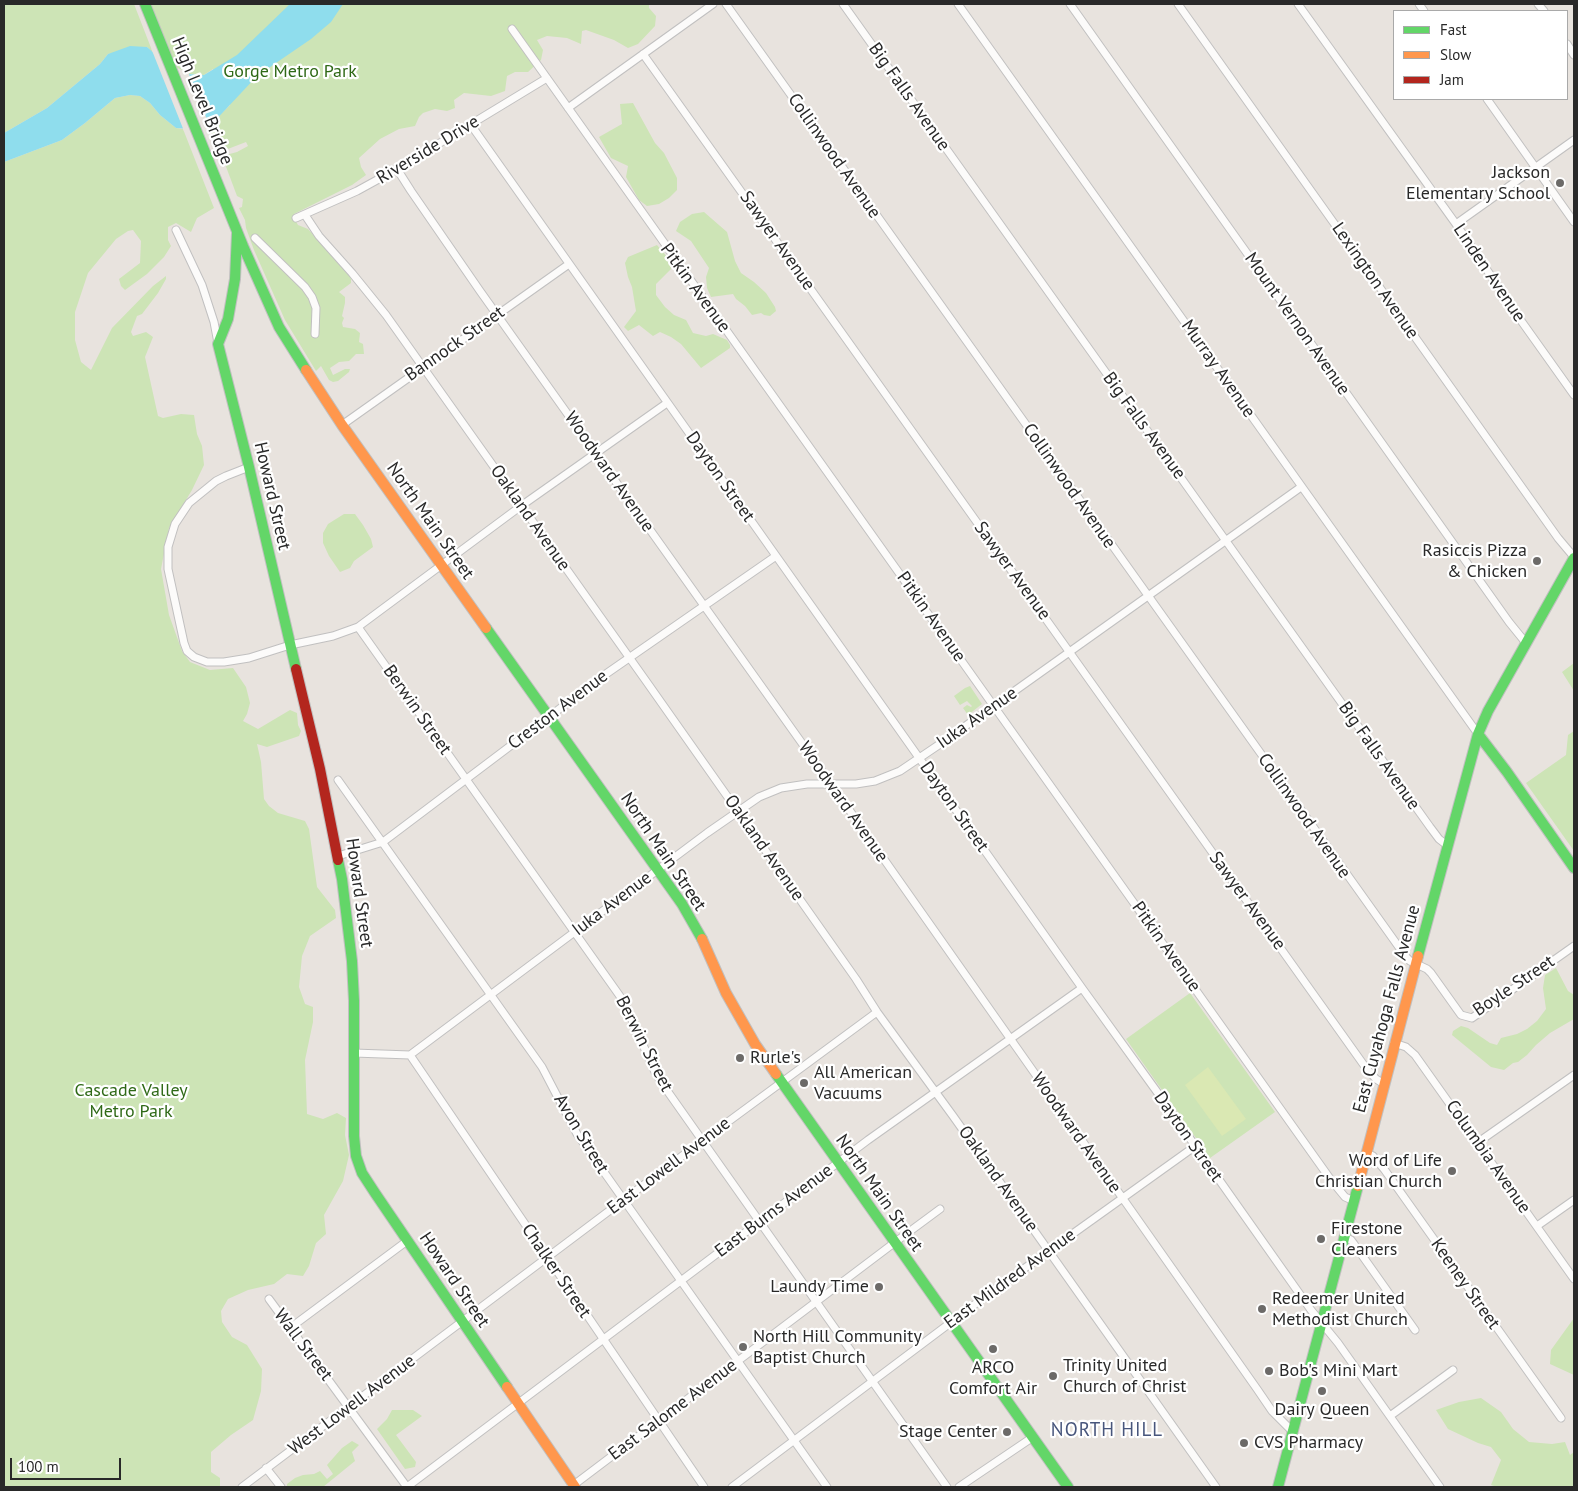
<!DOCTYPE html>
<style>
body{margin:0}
#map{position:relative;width:1578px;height:1491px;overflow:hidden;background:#e8e3de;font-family:"PT Sans",sans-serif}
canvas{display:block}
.frame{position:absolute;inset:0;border:5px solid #292929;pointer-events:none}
.legend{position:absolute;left:1393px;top:10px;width:175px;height:90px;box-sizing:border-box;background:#fff;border:1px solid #a9a9a9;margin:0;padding:6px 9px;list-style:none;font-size:15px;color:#292929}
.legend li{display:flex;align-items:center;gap:10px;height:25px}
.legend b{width:25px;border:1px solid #a9a9a9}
.scale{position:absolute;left:10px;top:1458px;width:111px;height:22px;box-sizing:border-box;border:2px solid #292929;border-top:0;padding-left:6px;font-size:15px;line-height:18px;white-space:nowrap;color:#292929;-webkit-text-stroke:4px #fff;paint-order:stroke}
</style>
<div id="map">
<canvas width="1578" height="1491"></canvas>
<div class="frame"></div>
<ul class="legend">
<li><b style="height:6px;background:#63d668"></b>Fast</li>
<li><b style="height:6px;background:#ff974d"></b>Slow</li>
<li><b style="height:6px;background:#b3261e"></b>Jam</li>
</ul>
<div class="scale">100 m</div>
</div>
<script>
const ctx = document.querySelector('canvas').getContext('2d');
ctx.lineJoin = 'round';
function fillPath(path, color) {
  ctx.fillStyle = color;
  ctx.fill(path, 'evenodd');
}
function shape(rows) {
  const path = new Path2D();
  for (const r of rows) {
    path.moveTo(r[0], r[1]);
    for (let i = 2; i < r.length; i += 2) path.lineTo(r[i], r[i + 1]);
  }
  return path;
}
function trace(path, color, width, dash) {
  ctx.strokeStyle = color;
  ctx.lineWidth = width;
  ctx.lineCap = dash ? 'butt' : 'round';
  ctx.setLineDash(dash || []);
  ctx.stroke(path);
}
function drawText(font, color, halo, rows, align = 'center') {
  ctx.font = font + ' "PT Sans",sans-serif';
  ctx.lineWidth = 4.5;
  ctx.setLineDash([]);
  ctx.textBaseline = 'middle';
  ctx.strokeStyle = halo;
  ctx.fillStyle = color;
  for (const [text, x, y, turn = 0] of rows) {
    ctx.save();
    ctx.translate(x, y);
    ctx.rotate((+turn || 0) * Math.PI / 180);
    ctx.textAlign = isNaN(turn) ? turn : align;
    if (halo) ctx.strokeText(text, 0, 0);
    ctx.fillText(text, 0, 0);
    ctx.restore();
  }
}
fillPath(shape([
 [4,4,134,4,153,53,147,47,108,54,100,64,47,108,4,133],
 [145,4,649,4,649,8,656,16,655,26,638,44,628,48,614,40,586,30,582,31,581,44,567,38,547,36,537,40,543,50,541,60,528,72,515,72,507,76,505,91,491,96,464,93,454,100,455,108,447,111,435,109,423,113,419,117,415,126,399,129,380,139,359,158,361,167,366,175,352,185,294,214,294,218,298,225,308,229,348,273,351,279,351,283,339,292,345,297,345,303,342,316,344,318,342,323,343,327,355,329,360,333,359,342,363,344,364,354,356,354,349,361,339,362,330,368,333,375,345,369,350,369,349,372,338,381,333,382,329,380,321,366,316,371,285,320,254,250,246,228,245,220,239,208,242,207,243,199,237,196,222,156,237,152,248,146,246,142,220,152,209,125,230,105,213,69,204,75,186,74,171,68],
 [130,95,140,96,150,103,160,115,176,128,183,129,214,208,197,218,191,232,176,223,168,227,168,240,171,246,164,257,147,274,125,290,121,286,119,279,140,263,141,241,133,230,128,231,116,239,88,273,75,312,75,340,81,362,91,370,112,328,153,286,166,276,166,279,158,293,142,314,137,316,131,332,133,336,146,332,153,337,145,357,158,416,163,418,181,414,194,415,197,434,202,446,204,465,192,490,169,528,161,569,169,615,182,651,190,662,210,670,233,668,246,687,250,703,247,714,243,721,258,729,290,710,297,713,298,725,301,731,299,736,267,747,257,744,261,762,264,799,269,806,278,813,305,821,309,829,317,887,335,910,336,918,310,936,302,956,299,987,305,1004,313,1007,313,1022,305,1060,307,1114,323,1119,337,1113,346,1118,345,1135,349,1155,343,1181,324,1215,326,1234,316,1243,309,1266,303,1276,287,1274,274,1284,248,1290,228,1299,221,1311,222,1322,232,1337,247,1345,262,1369,261,1391,253,1420,231,1435,211,1452,211,1472,220,1478,220,1487,4,1487,4,162,62,140,85,123,115,98],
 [633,103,655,143,664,153,677,178,677,190,669,198,659,204,647,206,639,200,626,177,628,166,611,158,599,137,622,124,620,104],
 [704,212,727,232,735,261,741,273,754,282,766,293,775,307,776,311,770,316,764,315,761,313,752,315,745,306,736,299,733,294,711,297,707,288,706,277,709,268,691,241,676,231,680,222,692,214],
 [657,245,668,258,671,269,656,284,656,295,665,307,674,315,686,320,693,333,706,336,713,334,727,340,730,345,730,348,701,368,681,344,671,337,660,332,653,336,639,325,628,331,624,327,636,311,632,287,628,277,625,263,628,257],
 [344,514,355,514,363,525,371,539,373,547,354,561,350,568,340,572,329,556,323,543,323,533,328,524],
 [1574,663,1574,691,1562,672],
 [970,686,982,704,968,715,963,708,967,705,971,707,972,706,967,701,960,705,954,696,965,688],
 [1574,731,1574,851,1526,783,1566,755,1568,735],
 [1556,968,1568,991,1574,995,1574,1019,1550,1033,1536,1045,1527,1055,1518,1062,1513,1063,1504,1070,1491,1067,1452,1035,1453,1031,1461,1026,1468,1028,1490,1043,1497,1045,1501,1038,1517,1034,1527,1029,1537,1021,1546,1009,1543,988,1545,975],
 [1190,993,1275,1112,1210,1158,1126,1039],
 [1574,1318,1574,1375,1550,1364,1551,1350],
 [1481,1398,1501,1412,1513,1429,1529,1442,1552,1444,1565,1442,1570,1455,1574,1452,1574,1487,1497,1487,1491,1485,1501,1460,1491,1447,1478,1443,1448,1429,1436,1410,1459,1402],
 [392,1410,413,1410,422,1416,396,1435,416,1462,415,1467,405,1469,377,1429,387,1419],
 [352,1441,359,1445,352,1452,355,1461,323,1487,287,1487,287,1484,295,1478,303,1475,314,1474,320,1471,327,1479,333,1474,327,1465,342,1448]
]), '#cde4b6');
fillPath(shape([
 [1208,1067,1246,1119,1222,1136,1185,1085]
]), '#dae8b3');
fillPath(shape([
 [290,4,343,4,331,22,311,39,257,76,211,125,190,129,176,128,160,115,150,103,140,96,130,95,115,98,85,123,62,140,4,162,4,133,47,108,100,64,108,54,130,46,147,47,171,68,186,74,204,75,237,55]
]), '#8fdded');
fillPath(shape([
 [151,48,172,66,188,72,210,127,191,132,184,131]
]), '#e8e3de');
const street = shape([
 [726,4,1406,957,1410,961,1427,969,1431,973,1461,1015,1472,1018,1574,946],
 [843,4,1430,827,1439,839,1448,846],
 [958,4,1478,734],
 [1070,4,1509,622,1526,643],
 [1178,4,1558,538,1574,557],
 [1298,4,1456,224,1522,322,1574,395],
 [1419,4,1424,11],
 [1538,4,1544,11],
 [512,29,1331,1180,1345,1197,1354,1201],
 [1567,44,1574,55],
 [643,54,1366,1068,1376,1079,1384,1084],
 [1487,99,1574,222],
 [568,108,713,4],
 [471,125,1082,988,1160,1096,1311,1310,1338,1343,1440,1487],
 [397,169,411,191,480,291,831,784,1257,1389,1272,1411,1293,1432],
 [305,215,319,236,352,273,386,315,646,681,856,979,877,1012,953,1116,1216,1487],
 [296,218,357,191,397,169,547,78],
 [1456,224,1574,140],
 [176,230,202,285,214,322,218,343],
 [255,238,305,287,312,297,316,308,315,334],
 [342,425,569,264],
 [249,467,226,476,216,481,189,503,175,524,168,547,168,569,184,643,187,651,194,657,207,662,224,662,249,658,290,645,333,636,358,627,521,506,667,403],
 [358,627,617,992,624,1002,655,1072,661,1082,947,1487],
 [338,780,542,1067,577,1134,827,1487],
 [338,856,383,842,603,676,776,556],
 [1394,1043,1406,1047,1415,1055,1574,1279],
 [354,1053,410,1055,707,833,759,797,781,788,807,784,856,784,875,781,900,771,943,742,1301,487],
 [410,1055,704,1487],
 [1477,1143,1574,1075],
 [1366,1153,1373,1156,1384,1169,1561,1418],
 [1537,1226,1574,1200],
 [1344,1237,1351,1240,1354,1244,1415,1330],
 [269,1299,407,1487],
 [290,1328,407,1241],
 [1390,1416,1453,1370],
 [266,1468,281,1487],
 [242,1487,702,1141,877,1012],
 [407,1487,868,1140,1082,988],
 [571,1487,894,1243,940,1209],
 [732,1487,990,1293,1194,1147],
 [959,1487,1033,1437]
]);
const fast = shape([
 [145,4,243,246,279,327,306,370],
 [237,233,235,279,228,319,218,344,249,467,296,669],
 [486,628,682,904,702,939],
 [1478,734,1507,772,1574,868],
 [338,860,342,879,352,961,354,1001,354,1136,356,1156,362,1173,375,1193,507,1387],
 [1418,956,1478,734,1488,711,1574,558],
 [776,1074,1068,1487],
 [1278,1487,1358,1186]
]);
const slow = shape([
 [306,370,342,425,486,628],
 [702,939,726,993,755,1044,776,1074],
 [1358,1186,1418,956],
 [507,1387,575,1487]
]);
const jam = shape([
 [296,669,320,769,338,860]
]);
trace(street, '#c1c0c0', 9);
trace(fast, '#c1c0c0', 12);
trace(slow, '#c1c0c0', 12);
trace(jam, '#c1c0c0', 12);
trace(street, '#fcfbfa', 7);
trace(fast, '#63d668', 10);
trace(slow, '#ff974d', 10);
trace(jam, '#b3261e', 10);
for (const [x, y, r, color] of [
 [1560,183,5,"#6c6a68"],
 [1537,561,5,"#6c6a68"],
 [740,1058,5,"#6c6a68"],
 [804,1083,5,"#6c6a68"],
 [1452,1171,5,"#6c6a68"],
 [1321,1239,5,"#6c6a68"],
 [879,1287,5,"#6c6a68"],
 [1262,1309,5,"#6c6a68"],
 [743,1347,5,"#6c6a68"],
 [993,1349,5,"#6c6a68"],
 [1269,1371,5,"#6c6a68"],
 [1053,1376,5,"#6c6a68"],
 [1322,1391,5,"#6c6a68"],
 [1007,1432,5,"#6c6a68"],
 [1244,1443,5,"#6c6a68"]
]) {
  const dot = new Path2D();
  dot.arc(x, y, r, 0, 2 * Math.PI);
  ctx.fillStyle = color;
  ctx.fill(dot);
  trace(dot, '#fff', 2);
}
drawText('18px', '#2f6917', '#fff', [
 ["Gorge Metro Park",290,72],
 ["Cascade Valley",131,1091],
 ["Metro Park",131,1112]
]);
drawText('18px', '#292929', '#fff', [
 ["Big Falls Avenue",909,97,55],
 ["High Level Bridge",202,101,68],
 ["Riverside Drive",428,150,-31],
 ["Collinwood Avenue",834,156,55],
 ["Sawyer Avenue",777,241,55],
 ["Linden Avenue",1489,273,56],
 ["Lexington Avenue",1375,281,55],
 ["Pitkin Avenue",695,288,54],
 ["Mount Vernon Avenue",1297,324,55],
 ["Bannock Street",455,344,-35],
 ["Murray Avenue",1218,369,55],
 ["Big Falls Avenue",1144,426,54],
 ["Woodward Avenue",609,472,55],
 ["Dayton Street",720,477,55],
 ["Collinwood Avenue",1069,486,55],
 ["Howard Street",272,496,77],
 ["Oakland Avenue",530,518,55],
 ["North Main Street",430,521,55],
 ["Sawyer Avenue",1012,571,54],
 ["Pitkin Avenue",931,617,55],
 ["Berwin Street",417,710,55],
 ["Creston Avenue",558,710,-37],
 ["Iuka Avenue",977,718,-35],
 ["Big Falls Avenue",1379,756,55],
 ["Woodward Avenue",843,802,55],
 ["Dayton Street",954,807,55],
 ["Collinwood Avenue",1304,816,55],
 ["Oakland Avenue",764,848,55],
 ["North Main Street",663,852,56],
 ["Howard Street",359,893,82],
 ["Sawyer Avenue",1247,901,54],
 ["Iuka Avenue",612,904,-37],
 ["Pitkin Avenue",1166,947,55],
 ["Boyle Street",1514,986,-34],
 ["East Cuyahoga Falls Avenue",1387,1009,-75],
 ["Berwin Street",644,1044,63],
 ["Woodward Avenue",1076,1133,55],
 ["Avon Street",581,1134,59],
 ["Dayton Street",1188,1137,55],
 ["Columbia Avenue",1488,1157,55],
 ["East Lowell Avenue",669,1166,-37],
 ["Oakland Avenue",998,1179,55],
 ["North Main Street",879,1193,55],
 ["East Burns Avenue",774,1211,-37],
 ["Chalker Street",556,1271,56],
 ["East Mildred Avenue",1010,1279,-36],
 ["Howard Street",454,1280,56],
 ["Keeney Street",1465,1284,55],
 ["Wall Street",303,1345,53],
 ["West Lowell Avenue",352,1405,-37],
 ["East Salome Avenue",673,1410,-37]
]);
drawText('18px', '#292929', '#fff', [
 ["Jackson",1550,173,"right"],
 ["Elementary School",1550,194,"right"],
 ["Rasiccis Pizza",1527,551,"right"],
 ["& Chicken",1527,572,"right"],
 ["Rurle's",750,1058],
 ["All American",814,1073],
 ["Vacuums",814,1094],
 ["Word of Life",1442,1161,"right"],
 ["Christian Church",1442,1182,"right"],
 ["Firestone",1331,1229],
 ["Cleaners",1331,1250],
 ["Laundy Time",869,1287,"right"],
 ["Redeemer United",1272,1299],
 ["Methodist Church",1272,1320],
 ["North Hill Community",753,1337],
 ["Baptist Church",753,1358],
 ["Trinity United",1063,1366],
 ["Church of Christ",1063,1387],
 ["ARCO",993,1368,"center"],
 ["Comfort Air",993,1389,"center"],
 ["Bob's Mini Mart",1279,1371],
 ["Dairy Queen",1322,1410,"center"],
 ["Stage Center",997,1432,"right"],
 ["CVS Pharmacy",1254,1443]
], 'left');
ctx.letterSpacing = '1px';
drawText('19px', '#48567c', '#fff', [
 ["NORTH HILL",1107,1431]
]);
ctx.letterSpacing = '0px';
</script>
